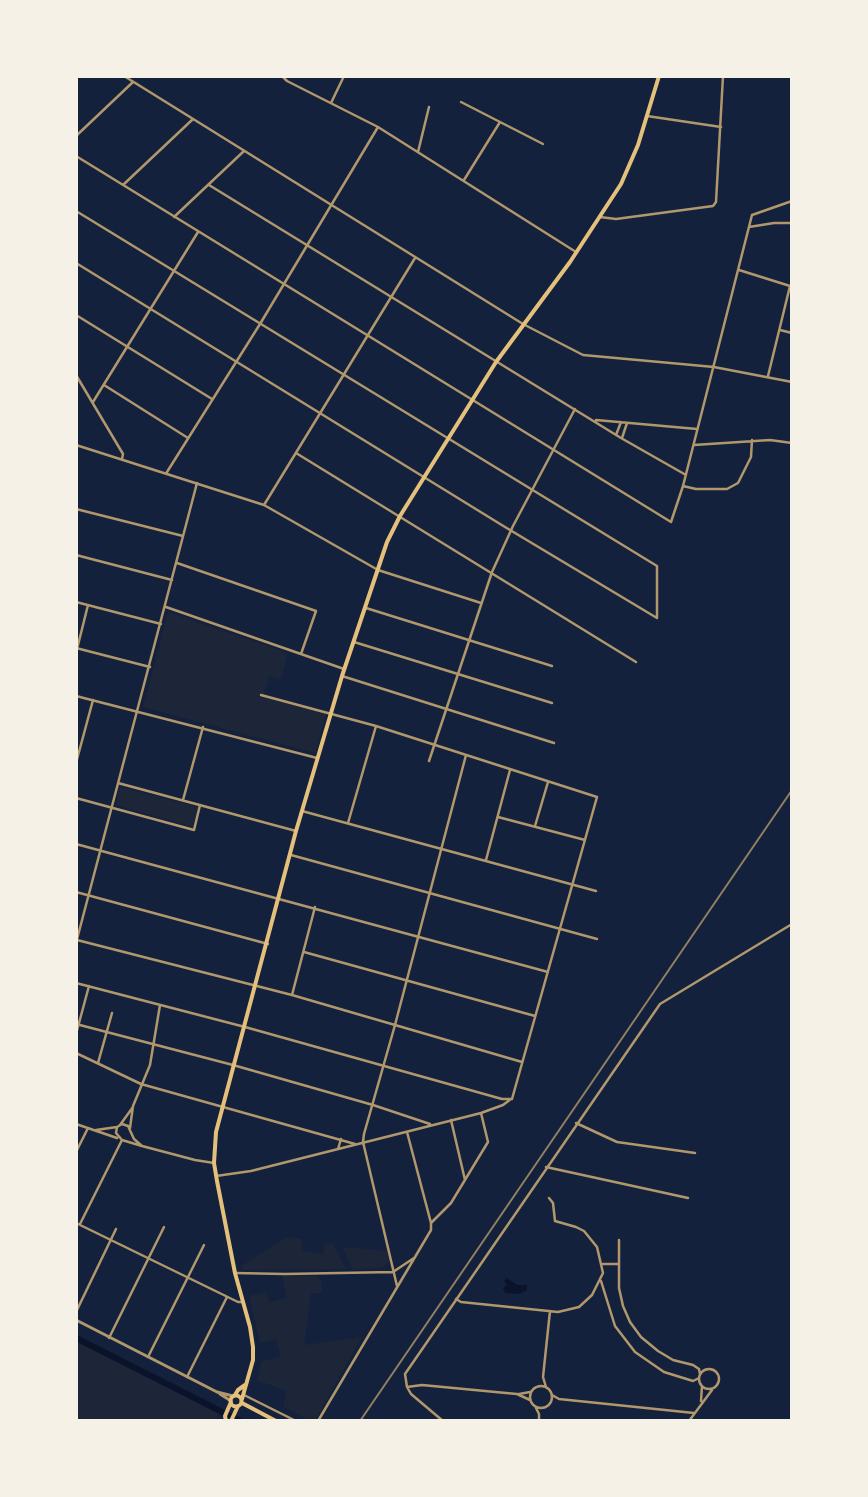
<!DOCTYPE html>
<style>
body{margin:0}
#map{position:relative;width:868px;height:1497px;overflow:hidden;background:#14213d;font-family:Poppins,sans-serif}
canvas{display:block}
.frame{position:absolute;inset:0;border:78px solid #f6f1e7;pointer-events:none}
</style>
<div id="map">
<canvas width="868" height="1497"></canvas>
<div class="frame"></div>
</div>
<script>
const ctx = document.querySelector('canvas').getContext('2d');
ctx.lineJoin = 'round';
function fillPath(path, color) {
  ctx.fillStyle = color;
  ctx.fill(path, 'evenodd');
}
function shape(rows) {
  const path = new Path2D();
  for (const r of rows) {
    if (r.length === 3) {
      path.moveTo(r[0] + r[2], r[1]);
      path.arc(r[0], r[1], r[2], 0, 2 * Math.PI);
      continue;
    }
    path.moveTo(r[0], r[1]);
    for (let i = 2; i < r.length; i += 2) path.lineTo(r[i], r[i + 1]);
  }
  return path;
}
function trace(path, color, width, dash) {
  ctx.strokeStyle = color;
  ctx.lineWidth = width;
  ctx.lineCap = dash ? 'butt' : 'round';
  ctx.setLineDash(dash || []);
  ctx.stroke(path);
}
fillPath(shape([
 [168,612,288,653,281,679,269,676,263,696,326,714,315,753,143,707],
 [120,787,198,807,193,827,116,805],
 [287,1237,301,1239,303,1251,323,1254,325,1243,333,1244,346,1269,243,1270,241,1266],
 [342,1247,387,1251,389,1261,384,1267,353,1270],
 [282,1276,318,1276,321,1281,322,1293,311,1293,304,1345,362,1337,315,1421,310,1421,283,1407,287,1391,257,1380,261,1362,281,1356,276,1339,260,1343,249,1296,266,1292,269,1302,287,1298],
 [76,1341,219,1412,216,1421,76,1421]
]), '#1d2539');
fillPath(shape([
 [507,1278,517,1285,527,1285,527,1290,519,1294,505,1293,503,1288,507,1285,504,1281]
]), '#0b132b');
trace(shape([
 [76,1338,240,1421]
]), '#0b132b', 6);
trace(shape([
 [124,76,523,324,583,355,714,367,792,382],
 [282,76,287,81,378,127,576,252],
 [461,102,543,144],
 [331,103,344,76],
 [647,116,721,127],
 [76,136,133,82],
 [418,152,429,107],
 [76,156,671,522,683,486,752,215,792,201],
 [464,180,500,122],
 [123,185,193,119],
 [209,185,621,438,686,475],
 [76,211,657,566,657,618],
 [174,217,244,151],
 [600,217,616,219,713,206,716,202,723,76],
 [749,227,774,223,792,223],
 [76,263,505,527,657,618],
 [739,270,790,286],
 [76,315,212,399],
 [780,330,792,333],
 [76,375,123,454,122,459],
 [768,376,790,286],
 [104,385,188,438],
 [93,402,198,232],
 [596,420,697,429],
 [616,435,621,422],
 [622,438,627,423],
 [76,445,264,505,378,570,481,603],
 [694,445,770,440,792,443],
 [296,453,636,662],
 [167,472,260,324,378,127],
 [683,486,696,489,727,489,738,483,751,457,752,440],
 [264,505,415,258],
 [76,509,183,536],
 [76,555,172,580],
 [177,563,316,611,301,654],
 [76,602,161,624],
 [166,607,344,669],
 [366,608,552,666],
 [354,642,552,703],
 [76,648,150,667],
 [77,649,88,605],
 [342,676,554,743],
 [261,695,376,726,597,797,512,1099],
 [76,696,317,758],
 [429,761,492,572,513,526,575,409],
 [76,763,93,700],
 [118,783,296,831],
 [76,798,194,830,200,805],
 [183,800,203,727],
 [302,811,596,891],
 [498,817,585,840],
 [348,823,376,726],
 [535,826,548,782],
 [76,844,548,972],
 [291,855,597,939],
 [486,860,510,770],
 [76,892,268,944],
 [77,940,292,995,522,1062],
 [76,943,197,483],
 [304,952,535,1016],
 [76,983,245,1027,502,1099,512,1099],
 [292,995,315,907],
 [76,1024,233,1065,373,1105,430,1124],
 [76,1034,89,986],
 [76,1053,141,1084,355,1144],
 [98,1063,112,1013],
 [451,1120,465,1180],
 [576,1123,617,1142,695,1153],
 [76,1124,117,1138],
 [120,1125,133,1107],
 [130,1128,133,1106,150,1065,160,1005],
 [96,1130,117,1127],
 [142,1146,134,1139,128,1126,122,1124,117,1127,116,1133,122,1140,142,1146,195,1160,214,1163],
 [338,1149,341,1139],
 [76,1152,88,1128],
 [546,1167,688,1198],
 [216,1176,251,1171,481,1113,503,1105,511,1099],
 [76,1223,238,1302,242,1302],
 [431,1223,451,1203,488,1142,481,1113],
 [80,1224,122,1140],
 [619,1240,619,1288,623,1306,630,1322,641,1337,658,1351,673,1360,693,1365,699,1369,700,1374],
 [603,1264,618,1264],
 [235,1273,285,1274,393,1272,414,1258],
 [601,1281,615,1326,635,1352,664,1372,693,1381,699,1378],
 [397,1286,363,1142,364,1134,395,1025,466,755],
 [456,1299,461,1302,558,1312,579,1307,592,1295,603,1273,597,1247,584,1231,576,1227,555,1221,553,1203,549,1198],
 [76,1312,116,1229],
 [109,1338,164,1227],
 [148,1357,204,1245],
 [709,1379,10],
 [187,1377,227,1297],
 [541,1397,11],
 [407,1387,422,1385,506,1393,517,1394,530,1400],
 [546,1387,543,1377,550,1311],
 [519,1394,530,1392],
 [244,1395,296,1421],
 [552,1395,559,1399,694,1413],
 [701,1401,702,1386],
 [536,1408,539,1414,539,1421],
 [318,1421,431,1230,431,1223,407,1132],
 [443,1421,411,1394,407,1387,405,1374,660,1004,792,924],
 [689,1421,712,1390]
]), '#b1986c', 2.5);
trace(shape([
 [76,1320,217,1392,233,1396],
 [220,1394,231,1401]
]), '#b1986c', 3);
trace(shape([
 [235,1395,238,1390,245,1385],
 [236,1401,5.5],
 [242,1399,253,1360,253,1347,250,1327,235,1273,217,1181,214,1163,216,1132,296,831,342,676,387,542,400,516,496,362,570,262,621,184,638,145,659,76],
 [242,1403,276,1421],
 [226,1421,225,1416,231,1402],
 [231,1421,238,1406]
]), '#e5c07b', 4);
trace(shape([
 [360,1421,792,790]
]), '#918062', 2);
</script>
